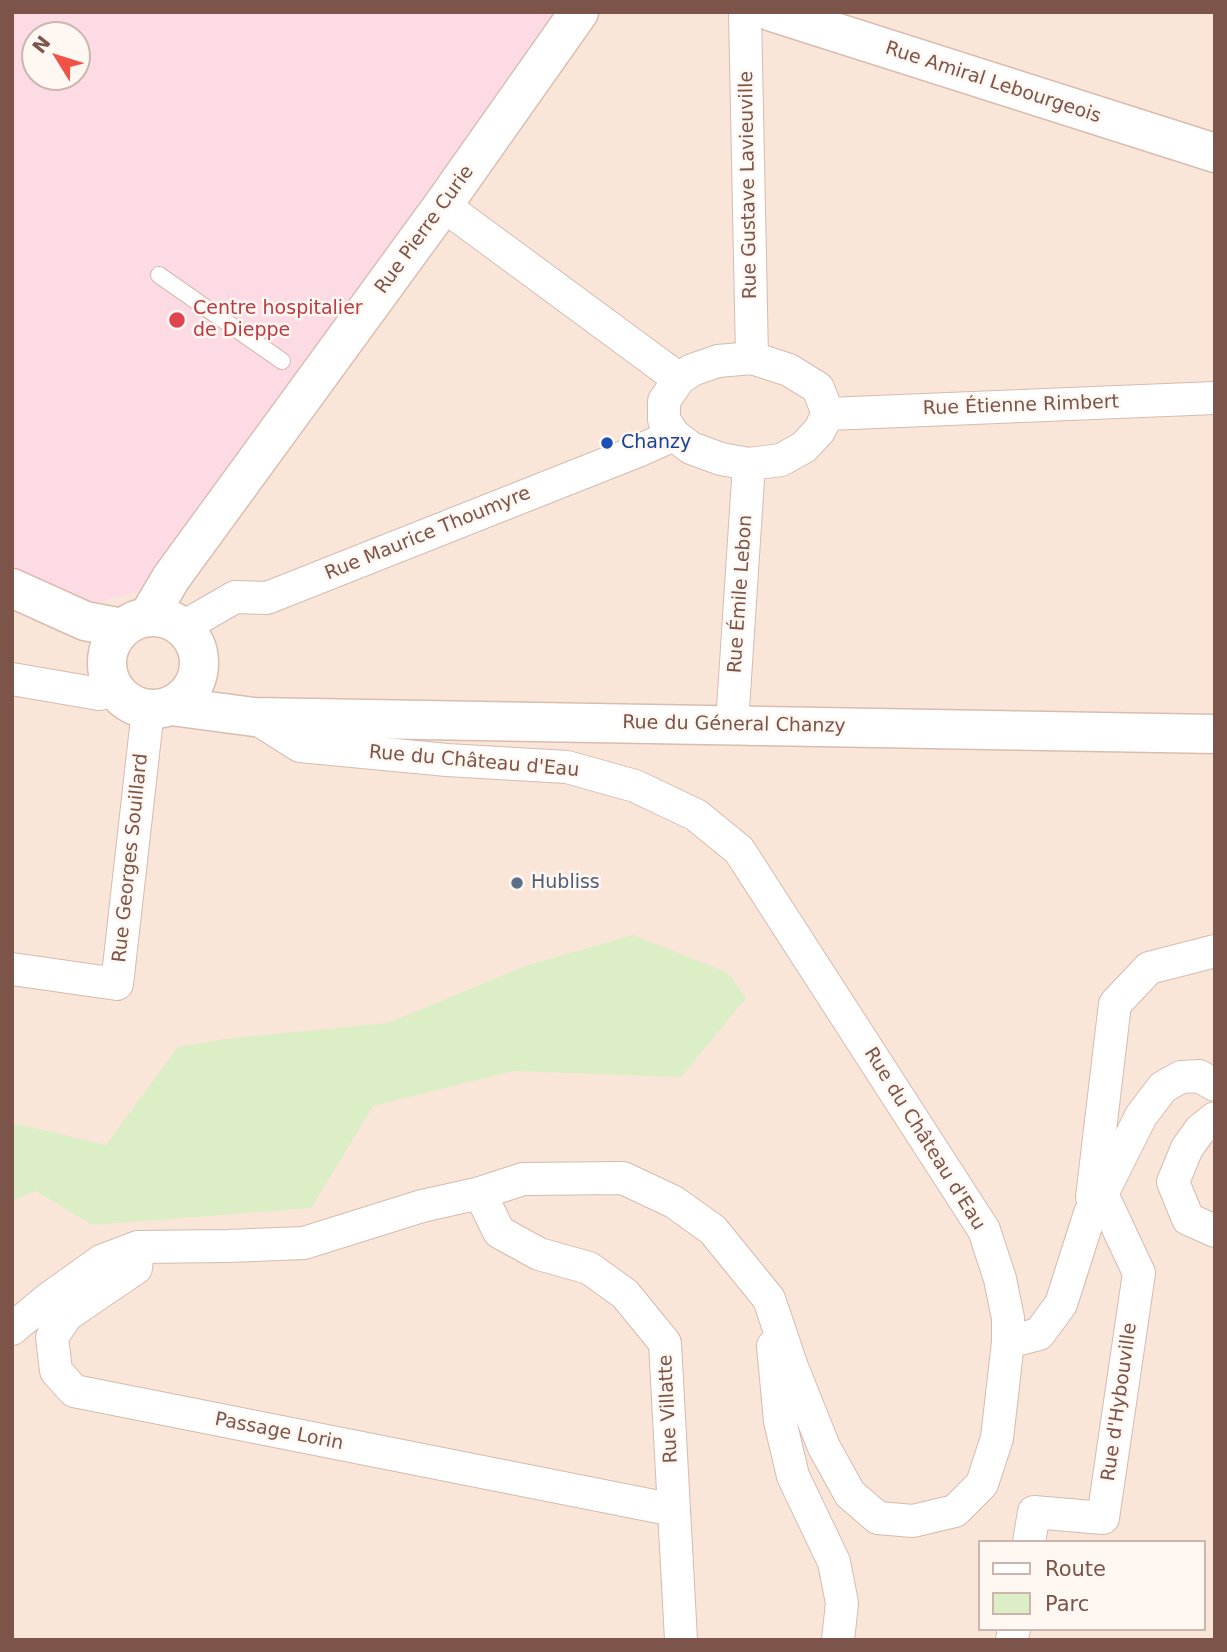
<!DOCTYPE html>
<meta charset="utf-8">
<style>
body{margin:0}
#map{position:relative;width:1227px;height:1652px;overflow:hidden;background:#fef3e9;font-family:"DejaVu Sans",sans-serif}
canvas{display:block}
.frame{position:absolute;inset:0;border:14px solid #7c5449;pointer-events:none}
.legend{position:absolute;left:978px;top:1540px;width:228px;height:91px;box-sizing:border-box;background:#fff7f1;border:2px solid #cbb6ae;margin:0;padding:9px 12px;list-style:none;font-size:21px;color:#7c5449}
.legend li{display:flex;align-items:center;gap:14px;height:35px}
.legend b{width:35px;border:2px solid #cbb6ae}
.north{position:absolute;left:21px;top:21px;width:70px;height:70px;box-sizing:border-box;background:#fff7f1;border:2px solid #cbb6ae;border-radius:50%;rotate:308deg;font-size:19px;font-weight:700;line-height:28px;text-align:center;color:#7c5449}
.north::after{content:'';display:block;margin:auto;width:24px;height:32px;background:#f25245;clip-path:polygon(50% 0,100% 100%,50% 72%,0 100%)}
</style>
<div id="map">
<canvas width="1227" height="1652"></canvas>
<div class="frame"></div>
<ul class="legend">
<li><b style="height:9px;background:#fff"></b>Route</li>
<li><b style="height:19px;background:#dceec5"></b>Parc</li>
</ul>
<div class="north">N</div>
</div>
<script>
const ctx = document.querySelector('canvas').getContext('2d');
ctx.lineJoin = 'round';
function fillPath(path, color) {
  ctx.fillStyle = color;
  ctx.fill(path, 'evenodd');
}
function shape(rows) {
  const path = new Path2D();
  for (const r of rows) {
    if (r.length === 3) {
      path.moveTo(r[0] + r[2], r[1]);
      path.arc(r[0], r[1], r[2], 0, 2 * Math.PI);
      continue;
    }
    path.moveTo(r[0], r[1]);
    for (let i = 2; i < r.length; i += 2) path.lineTo(r[i], r[i + 1]);
  }
  return path;
}
function trace(path, color, width, dash) {
  ctx.strokeStyle = color;
  ctx.lineWidth = width;
  ctx.lineCap = dash ? 'butt' : 'round';
  ctx.setLineDash(dash || []);
  ctx.stroke(path);
}
function drawText(font, color, halo, rows, align = 'center') {
  ctx.font = font + ' "DejaVu Sans",sans-serif';
  ctx.lineWidth = 5;
  ctx.setLineDash([]);
  ctx.textBaseline = 'middle';
  ctx.strokeStyle = halo;
  ctx.fillStyle = color;
  for (const [text, x, y, turn = 0] of rows) {
    ctx.save();
    ctx.translate(x, y);
    ctx.rotate((+turn || 0) * Math.PI / 180);
    ctx.textAlign = isNaN(turn) ? turn : align;
    if (halo) ctx.strokeText(text, 0, 0);
    ctx.fillText(text, 0, 0);
    ctx.restore();
  }
}
fillPath(shape([
 [12,12,1215,12,1215,1640,12,1640],
 [35,35,77,35,77,77,35,77],
 [980,1542,1204,1542,1204,1629,980,1629]
]), '#f9e6d9');
fillPath(shape([
 [12,12,560,12,150,588,75,609,12,563],
 [35,35,77,35,77,77,35,77]
]), '#fddbe4');
fillPath(shape([
 [633,935,728,973,746,998,681,1077,513,1071,373,1106,311,1208,92,1225,36,1191,12,1201,12,1124,18,1124,106,1145,178,1047,225,1039,388,1023,528,965]
]), '#dceec5');
const lane = shape([
 [159,275,282,361]
]);
const street = shape([
 [745,12,752,358],
 [443,205,679,379],
 [752,358,789,370,818,388,828,414,819,431,804,447,781,460,749,464,721,459,691,448,674,435,664,420,664,401,679,379,692,370,718,361,752,358],
 [828,414,1215,398],
 [183,627,235,597,267,598,638,451,674,435],
 [12,679,99,694,116,691],
 [732,724,749,464],
 [12,969,117,984,148,710],
 [1215,1118,1200,1130,1187,1148,1173,1182,1188,1219,1215,1231],
 [480,1193,499,1232,539,1254,589,1268,625,1294,665,1343,681,1640],
 [1092,1197,1115,1004,1149,968,1215,951],
 [138,1247,136,1268,67,1315,52,1337,56,1371,74,1391,674,1510],
 [12,1329,48,1299,101,1261,138,1247,228,1246,304,1243,422,1206,480,1193,523,1179,623,1178,674,1202,713,1230,769,1299,792,1367,824,1447,850,1494,878,1518,913,1521,955,1511,982,1484,997,1438,1008,1342,1008,1318,1000,1279,984,1230,739,850,696,815,635,786,567,767,447,760,300,746,254,717],
 [1008,1342,1039,1334,1061,1304,1090,1213,1102,1194,1141,1116,1163,1087,1181,1077,1199,1076,1215,1085],
 [773,1346,780,1421,793,1476,834,1562,842,1603,838,1640],
 [1029,1542,1034,1512,1103,1518,1139,1273,1102,1194],
 [1012,1640,1014,1629]
]);
const secondary = shape([
 [772,12,1215,153],
 [12,588,85,621,122,628],
 [153,663,46],
 [148,617,171,578,443,205,579,12],
 [171,706,254,717,1215,734]
]);
trace(lane, '#d5bbb0', 18);
trace(street, '#d5bbb0', 34);
trace(secondary, '#dabcaf', 41);
trace(lane, '#fff', 16);
trace(street, '#fff', 32);
trace(secondary, '#fff', 38);
for (const [x, y, r, color] of [
 [177,320,9,"#e0444e"],
 [607,443,7,"#1a4fb4"],
 [517,883,7,"#5c6f8a"]
]) {
  const dot = new Path2D();
  dot.arc(x, y, r, 0, 2 * Math.PI);
  ctx.fillStyle = color;
  ctx.fill(dot);
  trace(dot, '#fff7f1', 2.5);
}
drawText('19px', '#7c5449', '#fff7f1', [
 ["Rue Amiral Lebourgeois",993,83,18],
 ["Rue Gustave Lavieuville",749,185,-91],
 ["Rue Pierre Curie",425,230,-54],
 ["Rue Étienne Rimbert",1021,406,-2],
 ["Rue Maurice Thoumyre",428,534,-22],
 ["Rue Émile Lebon",741,594,-86],
 ["Rue du Géneral Chanzy",734,725,1],
 ["Rue du Château d'Eau",474,762,5],
 ["Rue Georges Souillard",131,858,-84],
 ["Rue du Château d'Eau",924,1139,58],
 ["Rue d'Hybouville",1120,1402,-82],
 ["Rue Villatte",669,1409,-93],
 ["Passage Lorin",279,1432,11]
]);
drawText('19px', '#be3a42', '#fff7f1', [
 ["Centre hospitalier",193,309],
 ["de Dieppe",193,331]
], 'left');
drawText('19px', '#164399', '#fff7f1', [
 ["Chanzy",621,443]
], 'left');
drawText('19px', '#4e5e75', '#fff7f1', [
 ["Hubliss",531,883]
], 'left');
</script>
